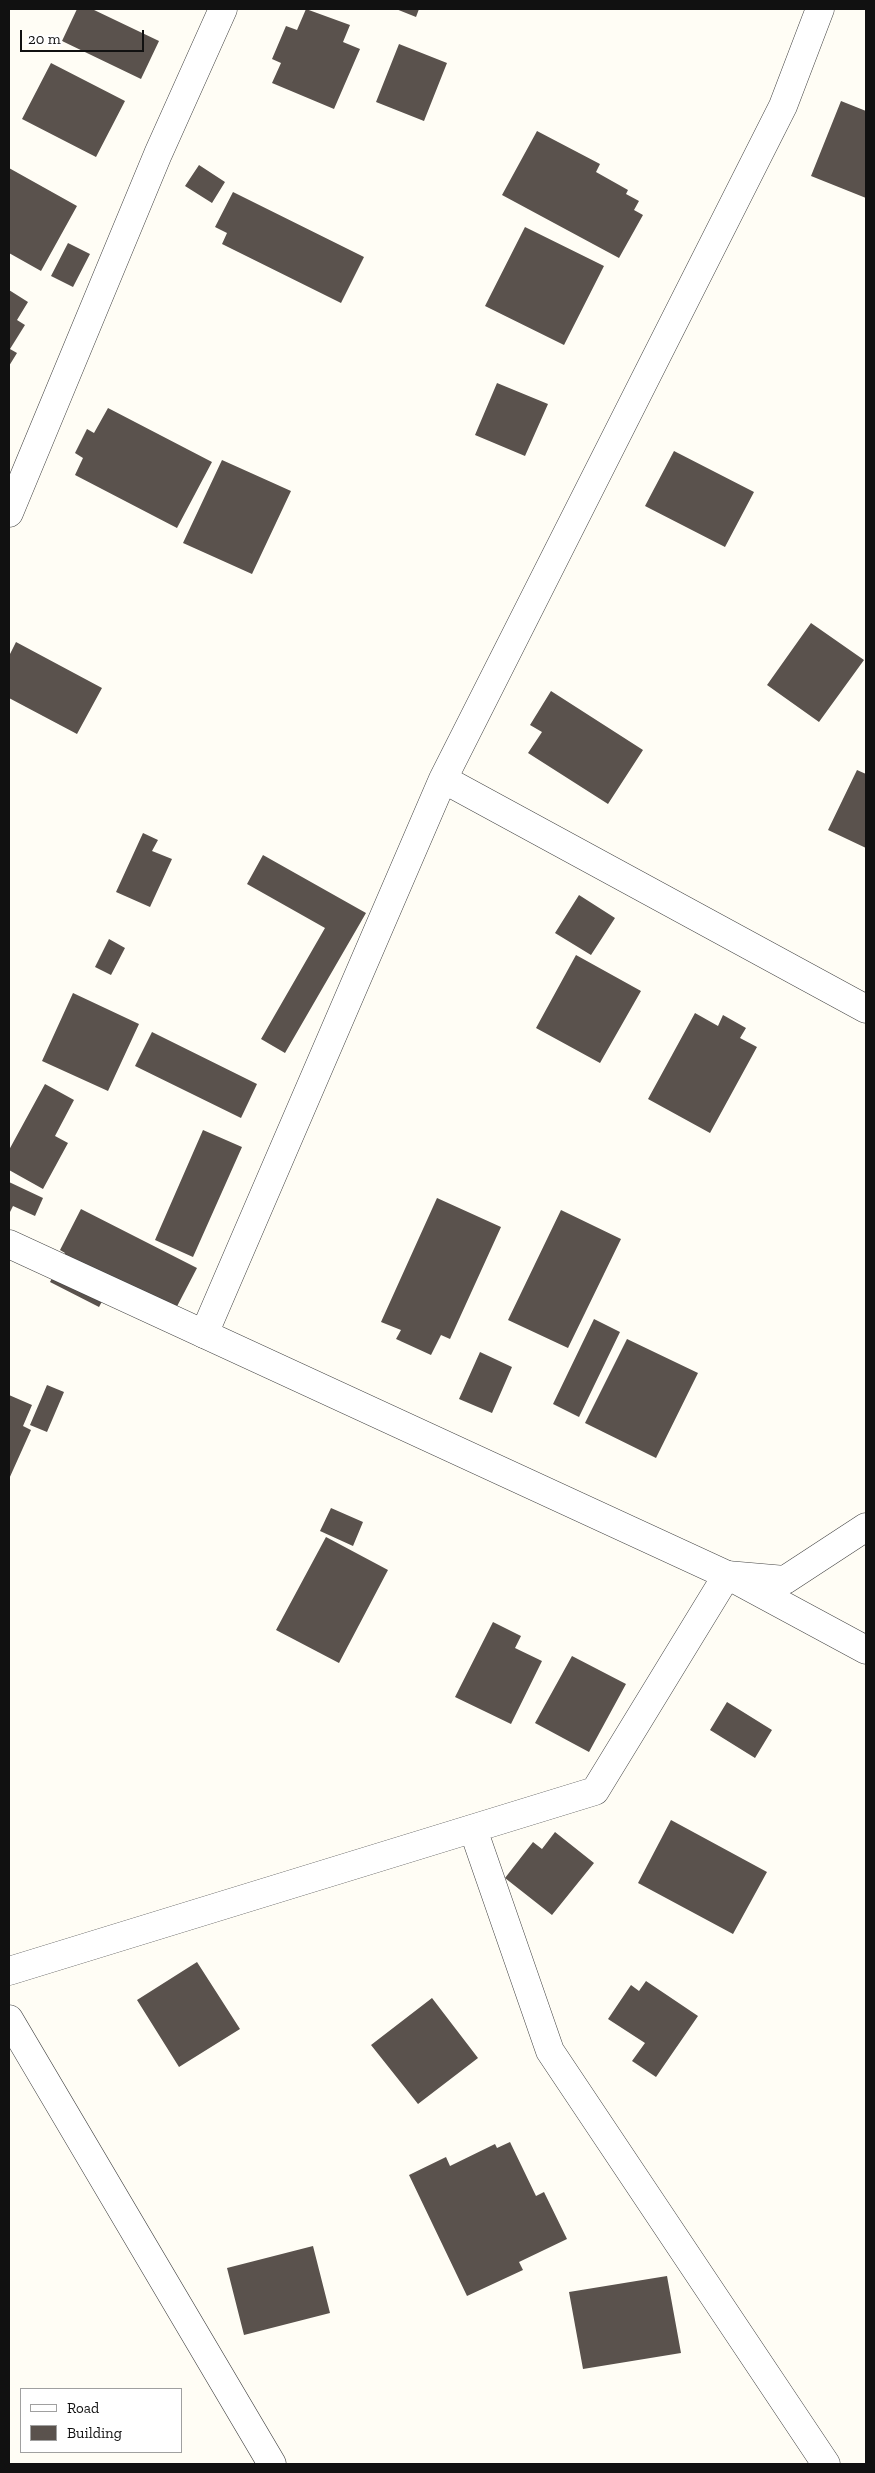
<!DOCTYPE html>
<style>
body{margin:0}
#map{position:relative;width:875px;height:2473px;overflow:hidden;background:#fffdf5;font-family:"Zilla Slab",serif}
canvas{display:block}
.frame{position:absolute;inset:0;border:10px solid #111;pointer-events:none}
.legend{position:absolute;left:20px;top:2388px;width:162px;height:65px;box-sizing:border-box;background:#fff;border:1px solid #a0a0a0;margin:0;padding:6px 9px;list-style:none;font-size:15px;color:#111}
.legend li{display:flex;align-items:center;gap:10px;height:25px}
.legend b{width:25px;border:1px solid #a0a0a0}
.scale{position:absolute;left:20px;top:30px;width:124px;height:22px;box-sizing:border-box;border:2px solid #111;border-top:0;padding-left:6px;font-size:15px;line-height:18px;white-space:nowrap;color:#111;-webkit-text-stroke:4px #fff;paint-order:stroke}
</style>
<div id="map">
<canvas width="875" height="2473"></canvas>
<div class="frame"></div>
<ul class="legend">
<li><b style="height:6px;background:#fff"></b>Road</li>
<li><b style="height:14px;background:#5a524d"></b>Building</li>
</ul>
<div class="scale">20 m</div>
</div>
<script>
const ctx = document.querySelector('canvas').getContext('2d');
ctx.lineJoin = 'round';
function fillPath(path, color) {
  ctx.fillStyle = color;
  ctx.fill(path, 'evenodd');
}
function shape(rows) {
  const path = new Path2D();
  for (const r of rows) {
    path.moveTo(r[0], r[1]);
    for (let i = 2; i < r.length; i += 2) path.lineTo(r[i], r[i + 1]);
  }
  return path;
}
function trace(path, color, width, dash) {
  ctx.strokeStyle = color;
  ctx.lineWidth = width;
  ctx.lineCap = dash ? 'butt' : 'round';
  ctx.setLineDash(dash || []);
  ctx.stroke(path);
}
fillPath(shape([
 [77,9,92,9,159,41,141,79,62,41],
 [306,9,350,25,343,42,360,49,334,109,272,83,281,63,272,59,286,26,297,30],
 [396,9,419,9,416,17],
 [399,44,447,63,424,121,376,102],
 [51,63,125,101,96,157,22,119],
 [841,101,866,111,866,198,811,176],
 [537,131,600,164,596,172,628,190,626,194,639,201,634,210,643,215,619,258,502,195],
 [199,165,225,182,212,203,185,186],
 [9,168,77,206,41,271,9,253],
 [233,192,364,257,341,303,222,244,227,233,215,227],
 [525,227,604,266,564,345,485,306],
 [68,243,90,254,73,287,51,276],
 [9,290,28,302,17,320,25,325,10,349,17,353,9,366],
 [497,383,548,404,525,456,475,435],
 [108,408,212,462,177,528,75,475,83,458,75,453,87,429,94,433],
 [674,451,754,492,725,547,645,506],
 [222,460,291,491,252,574,183,543],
 [811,623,864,660,819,722,767,685],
 [16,642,102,688,77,734,9,698,9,656],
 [551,691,643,750,608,804,528,753,542,732,530,725],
 [857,770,866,774,866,848,828,830],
 [143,833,158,840,152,851,172,859,150,907,116,892],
 [263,855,366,913,285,1053,261,1039,325,928,247,884],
 [579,895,615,918,591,955,555,933],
 [109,939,125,948,111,975,95,967],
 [576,955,641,991,600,1063,536,1028],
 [73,993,139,1024,108,1091,42,1061],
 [695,1013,718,1026,723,1015,746,1028,740,1038,757,1047,710,1133,648,1099],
 [152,1032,257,1084,241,1118,135,1066],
 [45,1084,74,1100,55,1136,68,1143,43,1189,9,1170,9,1150],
 [203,1130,242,1147,193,1257,155,1240],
 [9,1182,43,1198,35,1216,13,1206,9,1214],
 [437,1198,501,1227,450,1339,441,1335,431,1355,396,1339,401,1330,381,1322],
 [81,1209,197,1268,172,1316,111,1285,99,1307,50,1282,65,1253,60,1250],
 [561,1210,621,1239,568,1348,508,1320],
 [594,1319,620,1332,579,1417,553,1404],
 [627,1339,698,1373,656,1458,585,1423],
 [480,1352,512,1367,492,1413,459,1399],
 [47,1385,64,1392,47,1432,30,1425],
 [9,1395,32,1405,23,1426,31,1430,9,1479],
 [331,1508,363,1522,353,1546,320,1531],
 [326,1537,388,1570,339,1663,276,1630],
 [493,1622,521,1636,515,1648,542,1661,511,1724,455,1697],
 [572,1656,626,1684,589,1752,535,1723],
 [727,1702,772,1730,755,1758,710,1730],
 [671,1820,767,1872,733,1934,638,1883],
 [555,1832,594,1863,552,1915,505,1878,533,1842,542,1849],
 [197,1962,240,2029,179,2067,137,2000],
 [646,1981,698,2016,656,2077,632,2061,645,2043,608,2019,631,1985,639,1991],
 [432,1998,478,2058,418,2104,371,2045],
 [510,2142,536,2196,544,2192,567,2239,519,2262,523,2270,467,2296,409,2175,446,2157,450,2166,495,2144,497,2148],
 [313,2246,330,2313,244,2335,227,2268],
 [667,2276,681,2353,583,2369,569,2292]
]), '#5a524d');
const minor = shape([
 [9,513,158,154,223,9],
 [443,779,866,1009],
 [204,1334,443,779,783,106,820,9],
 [473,1829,550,2051,826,2464],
 [9,1971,595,1791,727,1575,785,1580,866,1527],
 [9,2019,272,2464]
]);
const tertiary = shape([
 [9,1244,727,1575,866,1650]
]);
trace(minor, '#444', 29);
trace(tertiary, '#444', 29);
trace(minor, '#fff', 28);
trace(tertiary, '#fff', 28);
</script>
